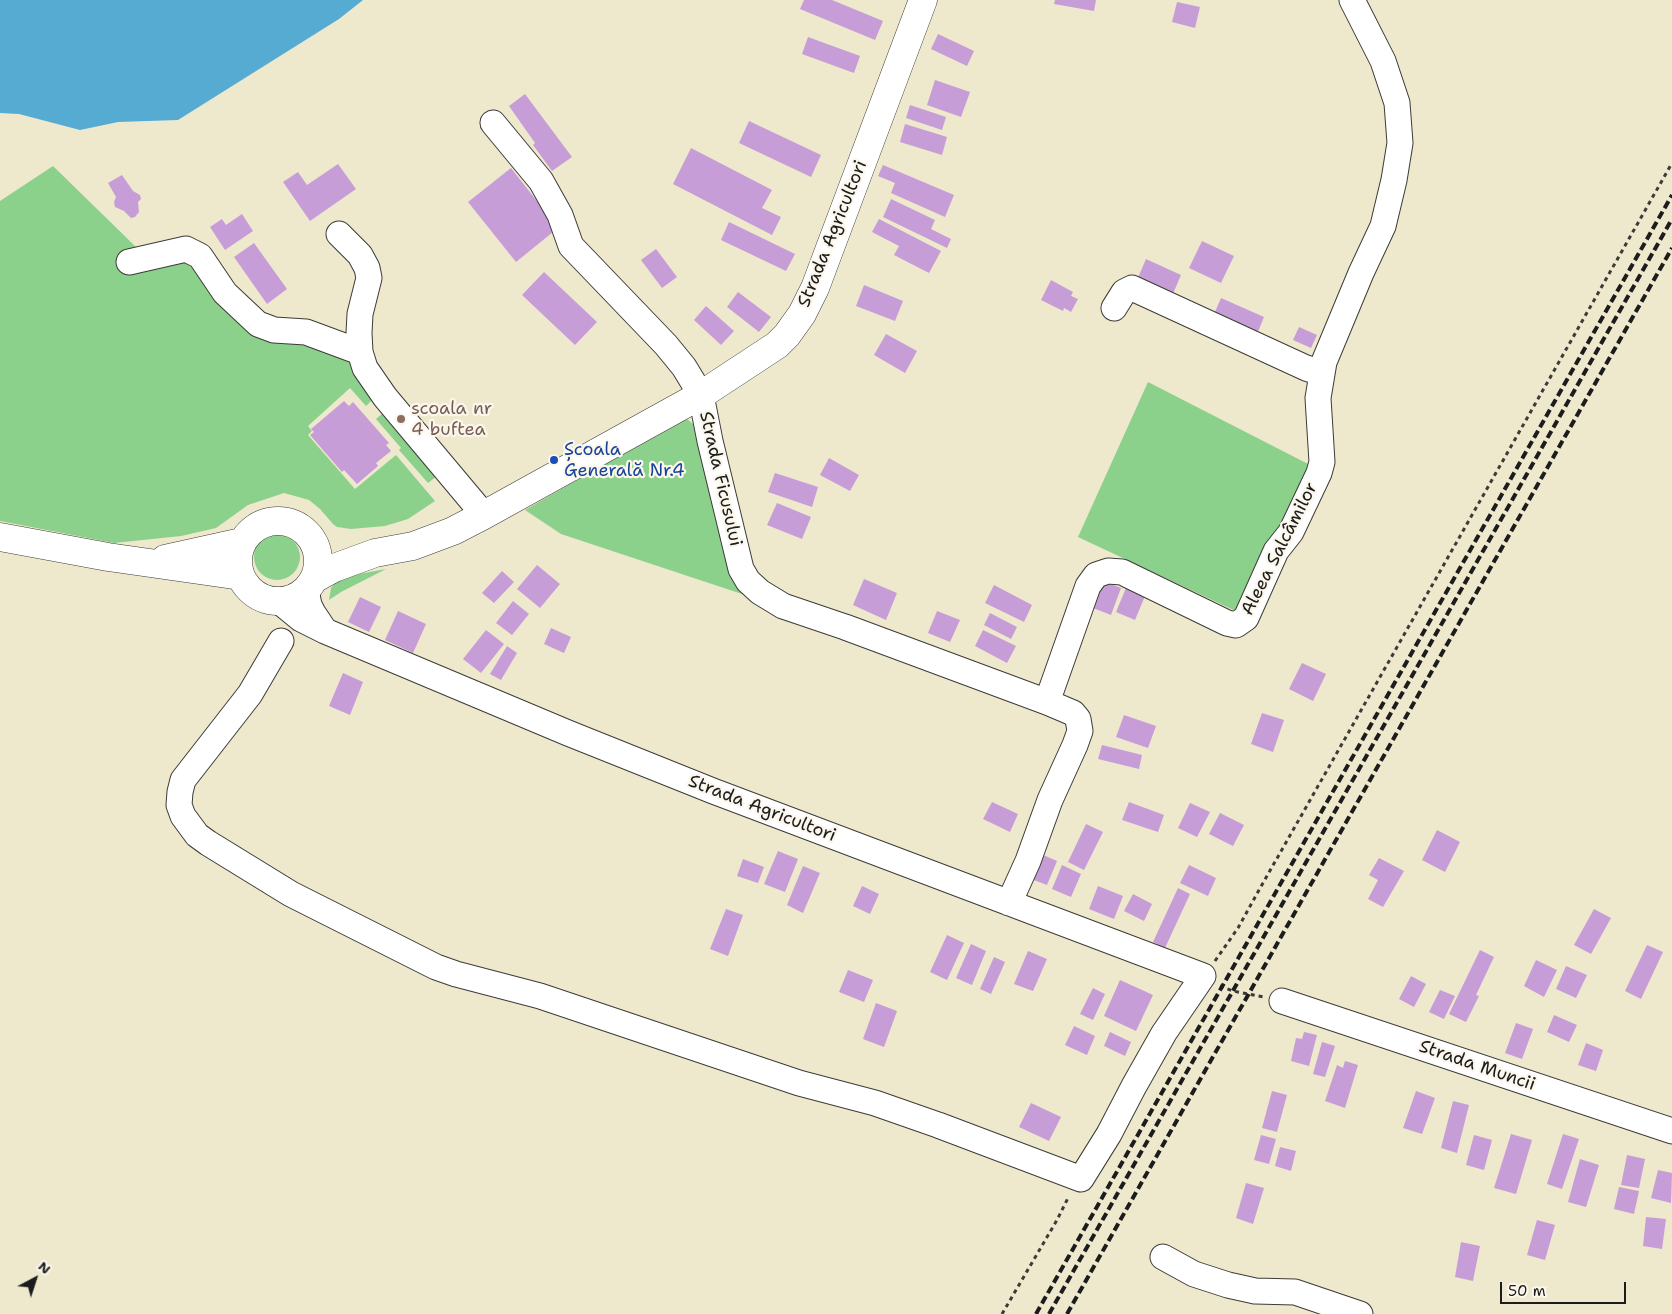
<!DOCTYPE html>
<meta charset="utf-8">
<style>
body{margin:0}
#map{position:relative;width:1672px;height:1314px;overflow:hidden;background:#eee8cd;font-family:"Shantell Sans",sans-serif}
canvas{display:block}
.north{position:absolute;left:10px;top:1254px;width:50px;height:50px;-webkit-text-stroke:4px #fbf7ec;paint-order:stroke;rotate:40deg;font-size:14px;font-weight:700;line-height:20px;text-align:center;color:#1c1c1c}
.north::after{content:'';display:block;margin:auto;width:18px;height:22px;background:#1c1c1c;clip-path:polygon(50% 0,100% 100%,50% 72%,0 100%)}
.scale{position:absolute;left:1500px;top:1282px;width:126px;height:22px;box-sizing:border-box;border:2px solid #1c1c1c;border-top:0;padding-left:6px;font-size:15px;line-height:18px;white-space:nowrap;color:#1c1c1c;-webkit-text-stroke:4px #fbf7ec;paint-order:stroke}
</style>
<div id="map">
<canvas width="1672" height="1314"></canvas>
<div class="north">N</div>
<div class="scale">50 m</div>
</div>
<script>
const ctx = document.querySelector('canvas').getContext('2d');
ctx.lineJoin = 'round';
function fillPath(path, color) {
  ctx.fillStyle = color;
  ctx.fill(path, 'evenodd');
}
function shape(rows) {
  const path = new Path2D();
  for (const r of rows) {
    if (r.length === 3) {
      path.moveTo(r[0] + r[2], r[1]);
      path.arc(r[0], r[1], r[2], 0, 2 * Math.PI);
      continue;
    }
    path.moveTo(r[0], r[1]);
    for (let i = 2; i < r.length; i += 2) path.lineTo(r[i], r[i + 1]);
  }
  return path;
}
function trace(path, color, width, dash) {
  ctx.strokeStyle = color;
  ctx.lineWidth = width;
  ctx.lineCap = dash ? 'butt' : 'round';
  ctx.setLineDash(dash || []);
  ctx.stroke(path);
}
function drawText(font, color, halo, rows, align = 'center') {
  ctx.font = font + ' "Shantell Sans",sans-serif';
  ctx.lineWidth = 4.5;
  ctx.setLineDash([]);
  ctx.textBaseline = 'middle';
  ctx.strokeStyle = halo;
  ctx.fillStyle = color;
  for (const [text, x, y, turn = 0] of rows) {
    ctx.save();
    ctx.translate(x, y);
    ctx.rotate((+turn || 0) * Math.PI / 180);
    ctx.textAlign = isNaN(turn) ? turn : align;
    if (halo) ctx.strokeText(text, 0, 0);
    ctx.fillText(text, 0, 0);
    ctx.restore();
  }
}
fillPath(shape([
 [53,166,138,249,178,258,299,341,345,350,375,397,366,406,350,388,308,426,312,431,308,435,355,489,396,455,435,501,408,519,385,526,351,529,337,527,333,524,320,509,309,500,284,493,248,505,216,528,181,536,114,543,0,521,0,201],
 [1148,382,1312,466,1240,613,1078,537],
 [383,413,437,476,428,483,399,450,401,448,376,419],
 [687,419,693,424,727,550,745,595,561,534,525,510,680,421],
 [277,557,23],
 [386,569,341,592,329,600,331,588,336,582,348,576]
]), '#8bd18b');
fillPath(shape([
 [0,0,363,0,339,19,178,120,118,122,80,130,19,114,0,113]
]), '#56abd2');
fillPath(shape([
 [804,0,832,0,883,21,875,40,800,9],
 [1055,0,1096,0,1094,11,1054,4],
 [1177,2,1200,7,1195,28,1172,22],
 [938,34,974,51,967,66,931,49],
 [808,37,860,56,854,73,802,54],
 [935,80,970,92,961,117,927,105],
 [525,94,572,157,552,171,533,145,535,143,509,106],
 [910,105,946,117,942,130,906,118],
 [749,121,821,155,811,177,739,143],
 [905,124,947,137,942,155,900,142],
 [691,148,772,190,762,208,781,217,772,235,673,184],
 [338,164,356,189,310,221,283,182,298,172,307,185],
 [883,165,954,195,945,217,891,193,895,183,878,176],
 [511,168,558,228,516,262,468,202],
 [122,175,133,191,140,195,141,199,138,202,139,212,135,217,131,218,124,211,115,207,114,202,116,197,108,183],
 [891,199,935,220,931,229,951,239,947,248,883,217],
 [242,214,253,231,225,250,210,227,222,219,226,225],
 [879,219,941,251,929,273,894,255,899,246,872,232],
 [729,222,795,254,786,271,721,240],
 [1202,241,1234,256,1221,283,1189,268],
 [254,243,287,289,267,304,234,257],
 [656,249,677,277,662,288,641,260],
 [1146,259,1181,275,1172,296,1137,280],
 [544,272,597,322,575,345,522,295],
 [1051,280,1073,292,1071,296,1078,299,1071,312,1064,308,1063,311,1041,300],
 [864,285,903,301,895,321,856,306],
 [738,292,771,317,759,332,727,307],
 [1221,298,1264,317,1255,339,1211,321],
 [706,306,734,331,721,345,694,320],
 [1299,327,1317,335,1311,348,1293,340],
 [886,334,917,351,905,373,874,355],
 [344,401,349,406,353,402,389,443,386,445,391,451,376,463,378,466,357,484,344,470,342,472,310,435,314,432,311,429],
 [829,458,859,475,850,491,820,475],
 [775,473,818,487,812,507,768,492],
 [777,503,811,517,802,539,767,525],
 [537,565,560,584,540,608,517,589],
 [502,571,514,582,494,603,482,593],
 [864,579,897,593,886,620,853,605],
 [1103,581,1121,588,1111,615,1093,608],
 [994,585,1032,605,1024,622,985,603],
 [1126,588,1145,596,1135,620,1116,612],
 [360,597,381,607,369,632,348,622],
 [513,601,529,614,512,635,496,623],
 [398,611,426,624,413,653,385,640],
 [937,611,960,620,950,642,928,633],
 [990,613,1017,627,1011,639,984,625],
 [551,628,571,637,564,653,544,644],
 [486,630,504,644,481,673,463,659],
 [983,630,1016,646,1007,663,975,646],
 [507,646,517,653,501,680,490,674],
 [1302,663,1326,674,1313,701,1289,689],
 [343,673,363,682,350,715,329,706],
 [1262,713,1284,720,1273,752,1251,744],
 [1124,715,1156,726,1148,748,1116,737],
 [1102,745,1142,755,1139,769,1098,759],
 [992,802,1018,814,1010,832,983,819],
 [1129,802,1164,815,1158,832,1122,820],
 [1190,803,1210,812,1197,837,1178,828],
 [1220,813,1244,825,1233,846,1209,834],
 [1086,824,1103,832,1084,870,1068,862],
 [1437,830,1460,842,1445,872,1422,860],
 [778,851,798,859,785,892,764,884],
 [1041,854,1057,861,1047,885,1031,879],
 [1379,858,1404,871,1383,907,1368,899,1378,880,1369,875],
 [743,859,764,867,758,883,737,876],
 [1062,865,1081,874,1071,897,1052,889],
 [1189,865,1216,878,1208,896,1180,883],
 [803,866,820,873,803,913,787,905],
 [862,886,879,894,870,914,853,906],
 [1098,886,1123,896,1114,919,1089,909],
 [1178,888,1190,894,1165,948,1153,942],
 [1133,894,1152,904,1144,921,1124,911],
 [726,909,743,915,728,956,710,949],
 [1594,909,1611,918,1591,954,1574,945],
 [947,935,964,943,947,980,930,972],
 [971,944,986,951,972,985,956,978],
 [1647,945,1663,952,1641,999,1625,991],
 [1480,950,1494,957,1476,995,1479,996,1466,1022,1449,1014],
 [1028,951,1047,959,1033,991,1014,984],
 [994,957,1005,962,991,994,980,989],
 [1536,960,1557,970,1544,997,1524,986],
 [1566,966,1587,975,1576,998,1556,989],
 [848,970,873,980,864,1002,839,992],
 [1411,976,1426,984,1414,1007,1399,999],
 [1120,980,1153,995,1136,1031,1104,1016],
 [1093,988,1105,994,1093,1020,1080,1014],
 [1440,990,1455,996,1444,1019,1429,1012],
 [876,1003,897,1011,884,1047,863,1039],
 [1554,1015,1577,1025,1569,1042,1547,1032],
 [1516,1023,1533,1029,1522,1059,1505,1053],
 [1074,1026,1095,1036,1087,1055,1065,1045],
 [1110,1032,1131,1042,1125,1056,1104,1046],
 [1304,1032,1317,1035,1309,1066,1291,1061,1296,1038,1302,1039],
 [1322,1042,1335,1046,1325,1077,1313,1074],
 [1586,1043,1603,1050,1596,1071,1578,1065],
 [1345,1061,1358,1065,1345,1108,1325,1101,1337,1065,1343,1068],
 [1272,1091,1287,1095,1277,1132,1262,1128],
 [1416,1091,1435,1098,1422,1134,1403,1128],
 [1453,1101,1469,1105,1457,1153,1441,1148],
 [1031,1103,1061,1117,1049,1141,1019,1127],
 [1511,1134,1532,1140,1516,1194,1494,1188],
 [1563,1134,1579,1139,1562,1189,1547,1184],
 [1261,1135,1276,1139,1269,1164,1254,1160],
 [1474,1135,1492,1140,1484,1170,1466,1165],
 [1280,1147,1296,1151,1291,1171,1275,1166],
 [1627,1155,1645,1159,1639,1188,1621,1185],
 [1580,1159,1599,1165,1586,1207,1568,1202],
 [1658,1170,1672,1173,1671,1203,1651,1198],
 [1246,1183,1264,1188,1253,1224,1236,1218],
 [1619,1187,1639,1191,1634,1214,1614,1209],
 [1646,1217,1666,1219,1662,1249,1643,1246],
 [1537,1220,1555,1225,1545,1260,1527,1255],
 [1461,1242,1480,1246,1473,1281,1455,1277]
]), '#c79dd8');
const minor = shape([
 [493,123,541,181,560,215,571,246,666,345,684,367,701,395,710,441,741,569,748,581,760,592,783,606,845,627,1047,702,1073,713,1078,719,1080,731,1075,745,1050,800,1028,861,1009,903],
 [339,234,360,255,367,268,369,278,360,314,359,333,360,352,365,368,385,397,484,515],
 [129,262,186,249,200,256,225,293,258,324,274,330,306,332,360,352],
 [1114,308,1124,292,1132,288,1306,368,1322,373],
 [306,590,309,605,313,613,325,631],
 [279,601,301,619,325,631,568,733,713,791,1203,976,1164,1033,1134,1086,1109,1134,1081,1179,938,1125,875,1103,799,1083,540,996,456,974,436,967,291,894,208,843,197,835,183,816,179,805,180,792,183,780,250,694,281,641],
 [1047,702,1088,586,1096,575,1108,571,1122,572,1227,623,1236,625,1246,618,1276,551,1291,532,1319,473,1322,462,1318,398,1324,362,1361,273,1383,226,1394,180,1400,143,1397,103,1383,61,1352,0],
 [1282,1001,1672,1131],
 [1163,1257,1194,1274,1228,1285,1255,1291,1295,1292,1360,1314]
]);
const major = shape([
 [278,561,40],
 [0,537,108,557,241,576],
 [165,559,242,542],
 [314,579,334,568,375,553,413,546,453,531,484,515,701,395,777,345,787,335,802,314,815,288,923,0]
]);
trace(minor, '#3c3b37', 27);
trace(major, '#3c3b37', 29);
trace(shape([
 [1215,961,1238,928,1259,890,1672,163],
 [1220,986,1233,991,1264,997],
 [1002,1314,1057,1220,1069,1196]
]), '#3c3b37', 3, [4, 4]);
trace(minor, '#fff', 25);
trace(major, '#fff', 28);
trace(shape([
 [1036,1314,1672,195],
 [1049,1314,1672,219],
 [1067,1314,1672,248]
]), '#1c1c1c', 4, [8, 4]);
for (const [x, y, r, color] of [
 [401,419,5,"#8d6e63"],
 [554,460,5,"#1a4fb4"]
]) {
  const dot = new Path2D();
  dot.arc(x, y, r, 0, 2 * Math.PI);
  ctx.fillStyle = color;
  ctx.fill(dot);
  trace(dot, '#fbf7ec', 2);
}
drawText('18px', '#1c1c1c', '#fbf7ec', [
 ["Strada Agricultori",833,234,-68],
 ["Strada Ficusului",720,479,77],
 ["Aleea Salcâmilor",1280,549,-63],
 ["Strada Agricultori",762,809,21],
 ["Strada Muncii",1477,1066,19]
]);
drawText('18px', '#785e54', '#fbf7ec', [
 ["scoala nr",411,409],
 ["4 buftea",411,430]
], 'left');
drawText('18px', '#164399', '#fbf7ec', [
 ["Școala",564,450],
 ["Generală Nr.4",564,471]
], 'left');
</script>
